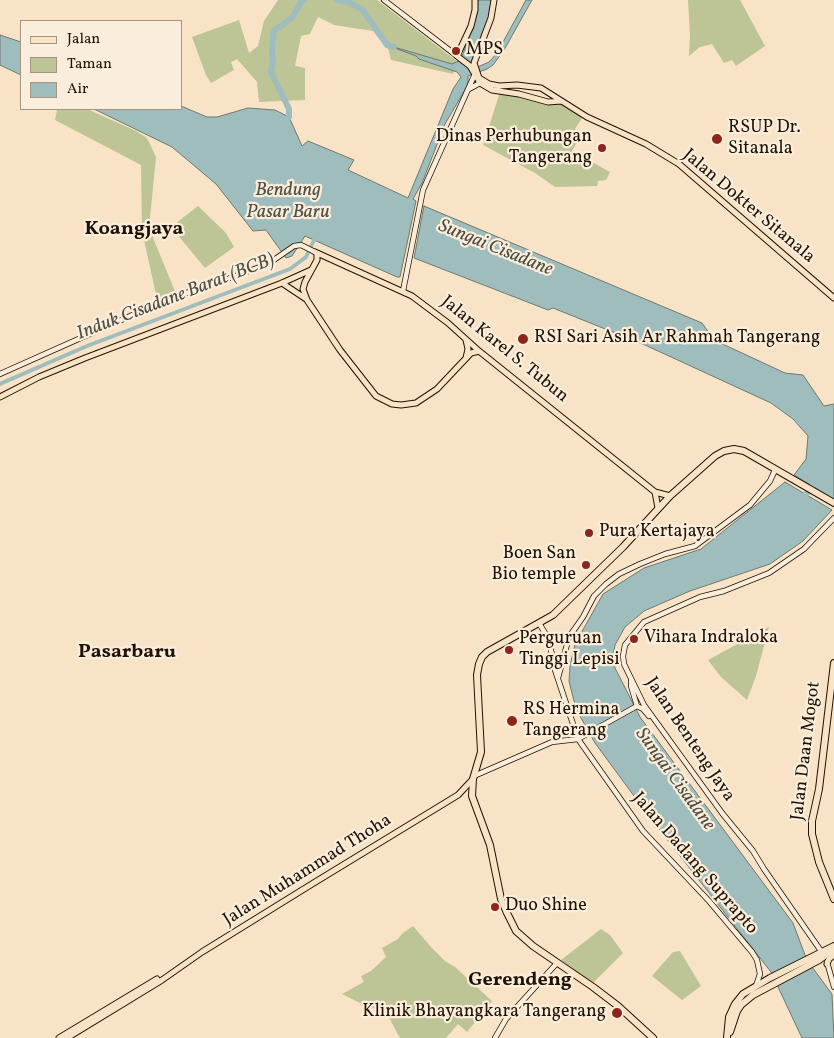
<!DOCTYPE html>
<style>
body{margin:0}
#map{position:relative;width:834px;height:1038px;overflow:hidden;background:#f8e3c7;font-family:Vollkorn,serif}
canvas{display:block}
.legend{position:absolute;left:20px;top:20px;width:162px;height:90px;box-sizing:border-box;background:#faeddb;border:1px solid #a49583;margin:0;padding:6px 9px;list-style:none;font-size:15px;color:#221200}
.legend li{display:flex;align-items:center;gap:10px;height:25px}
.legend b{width:25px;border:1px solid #a49583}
</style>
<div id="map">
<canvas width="834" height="1038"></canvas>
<ul class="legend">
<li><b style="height:6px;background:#f8e3c7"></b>Jalan</li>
<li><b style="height:14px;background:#bdc496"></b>Taman</li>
<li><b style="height:14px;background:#9fbdbc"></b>Air</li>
</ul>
</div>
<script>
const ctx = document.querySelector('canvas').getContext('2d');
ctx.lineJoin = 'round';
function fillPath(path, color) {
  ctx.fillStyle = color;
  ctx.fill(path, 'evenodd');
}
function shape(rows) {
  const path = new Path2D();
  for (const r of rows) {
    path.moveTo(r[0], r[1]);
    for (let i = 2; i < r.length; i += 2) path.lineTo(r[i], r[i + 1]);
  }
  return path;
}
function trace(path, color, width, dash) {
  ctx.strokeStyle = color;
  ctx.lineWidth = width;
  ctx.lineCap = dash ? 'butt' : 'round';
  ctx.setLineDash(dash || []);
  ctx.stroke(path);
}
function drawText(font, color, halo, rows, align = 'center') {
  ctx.font = font + ' Vollkorn,serif';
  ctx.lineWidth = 4.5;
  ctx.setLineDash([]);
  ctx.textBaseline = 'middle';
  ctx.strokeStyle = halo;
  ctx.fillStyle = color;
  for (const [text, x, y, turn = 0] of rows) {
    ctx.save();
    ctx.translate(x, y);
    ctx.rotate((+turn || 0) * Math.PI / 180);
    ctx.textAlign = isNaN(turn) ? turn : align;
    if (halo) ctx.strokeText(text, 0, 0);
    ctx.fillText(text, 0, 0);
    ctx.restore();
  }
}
fillPath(shape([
 [278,0,377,0,458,62,453,74,391,60,388,48,373,31,334,25,318,17,310,34,301,36,295,66,305,68,305,100,259,102,257,82,237,59,231,62,234,70,211,83,206,75,192,37,239,20,249,53,258,46,264,21],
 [688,0,740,0,765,46,736,66,732,60,724,63,712,44,700,47,689,56,690,36],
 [500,92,541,101,561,101,584,115,575,129,582,134,572,151,610,172,606,180,598,181,597,186,555,187,535,173,483,145],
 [56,109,87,109,136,131,147,138,156,157,149,228,179,301,159,308,142,231,141,165,55,120,57,110],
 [198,206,226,233,234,247,205,268,171,227],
 [769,627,756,676,747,700,721,677,708,660],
 [413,926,431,947,445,961,455,967,492,1001,467,1032,458,1024,446,1038,400,1038,386,1012,364,1005,342,994,364,982,361,976,371,971,386,957,382,948,398,939,403,933],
 [601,929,610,935,623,953,593,983,561,960],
 [680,951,701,986,682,1000,652,976,673,952]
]), '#bdc496');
const water = shape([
 [478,0,491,0,489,22,472,60,473,69,489,62,497,53,526,0,532,0,504,50,493,65,487,69,468,76,468,82,466,88,445,124,422,183,413,199,416,201,400,277,397,277,305,236,292,256,286,258,266,230,253,231,216,184,172,147,94,109,181,109,181,106,207,117,217,117,248,108,275,110,289,117,302,146,308,141,354,160,348,170,408,198,453,89,461,77,457,72,419,59,416,56,387,45,452,64,459,61,463,54,476,17,478,0],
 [0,35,21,42,21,75,0,65,0,35],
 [424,206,702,323,714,340,785,373,803,375,824,406,834,404,834,499,794,475,806,459,808,436,793,419,771,403,645,345,553,308,548,310,414,258,424,206],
 [785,482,832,510,803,541,770,564,690,591,644,611,625,627,615,645,613,656,615,668,640,717,793,923,805,955,812,967,832,994,834,1038,802,1038,771,972,648,815,595,743,576,709,569,681,570,666,575,644,603,594,644,568,701,549,785,482]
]);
fillPath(water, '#9fbdbc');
trace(water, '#6d7971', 1);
trace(shape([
 [0,384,87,346,290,269,306,257,316,236]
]), '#9fbdbc', 4);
trace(shape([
 [337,0,348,2,362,9,387,45,394,47],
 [285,122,289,117,289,109,271,72,273,60,272,51,274,31,292,18,301,2,304,0],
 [801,501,818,479]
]), '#9fbdbc', 6);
const secondary = shape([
 [384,0,457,56],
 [469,89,480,83],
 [403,291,423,190,474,76],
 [0,374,175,296,197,290,268,264,294,246,301,245,315,252],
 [539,623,549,640,555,670,578,739,643,831,709,901,752,952,757,960,760,974,756,986],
 [558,678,569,637,583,617,594,596,606,584,619,574,640,564,665,554,695,546,750,505,770,481,775,470],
 [631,681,631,686,637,706,643,709,649,716],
 [474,776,552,742,578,739,637,706],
 [821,951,764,869,753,851,722,813,644,705,624,664,623,656,625,645,644,622,700,597,724,591,769,573,804,549,834,518],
 [827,962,834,987],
 [495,1038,506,1019,557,963]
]);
const primary = shape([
 [475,0,475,10,471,26,457,56,470,66,480,83,492,90,519,94,548,102,561,101],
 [494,0,491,18,474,63,479,78,489,84,499,86,517,85,541,88,587,117,646,144,679,164,834,298],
 [315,252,412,296,448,323,479,351,655,492,670,496],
 [317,253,317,260,305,282,303,289,307,300,340,350,376,396,392,404,401,405,416,403,437,389,471,353,479,351],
 [282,283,306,299],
 [466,358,468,349,466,340],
 [0,397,39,377,85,358,282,283,311,270],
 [655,492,658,508],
 [827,964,829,959,834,955],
 [59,1038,157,979],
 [67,1038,162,980,202,952,312,884,458,795,473,779]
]);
const highway = shape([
 [834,663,819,789,812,821,812,834,819,862,834,899],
 [730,1032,737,1011,741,1005,753,995,819,960,834,949],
 [653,1038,618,1006,593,987,533,946,516,931,507,913,501,899,490,845,472,796,473,779,481,752,477,675,479,664,482,657,487,652,553,615,623,547,670,496,715,456,724,451,734,449,744,451,834,503],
 [727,1038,729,1017,735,1004,743,994,770,978,834,946]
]);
trace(secondary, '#221200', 6);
trace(primary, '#221200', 7);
trace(highway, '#221200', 8);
trace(secondary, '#faeddb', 4.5);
trace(primary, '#f8e3c7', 5);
trace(highway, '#f8e3c7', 6);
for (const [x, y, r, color] of [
 [456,51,5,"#8f2418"],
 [717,139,6,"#8f2418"],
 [602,148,5,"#8f2418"],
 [523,339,6,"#8f2418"],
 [589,533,5,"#8f2418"],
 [586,565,5,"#8f2418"],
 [634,639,5,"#8f2418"],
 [509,650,5,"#8f2418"],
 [512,721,6,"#8f2418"],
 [495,907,5,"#8f2418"],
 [617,1013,6,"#8f2418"]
]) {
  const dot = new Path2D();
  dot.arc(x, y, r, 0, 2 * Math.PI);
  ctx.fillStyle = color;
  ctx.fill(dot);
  trace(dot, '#faeddb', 2);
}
drawText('18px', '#221200', '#faeddb', [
 ["MPS",466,51],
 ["RSUP Dr.",728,129],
 ["Sitanala",728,150],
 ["Dinas Perhubungan",592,138,"right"],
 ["Tangerang",592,159,"right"],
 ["RSI Sari Asih Ar Rahmah Tangerang",534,339],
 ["Pura Kertajaya",599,533],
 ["Boen San",576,555,"right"],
 ["Bio temple",576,576,"right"],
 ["Vihara Indraloka",644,639],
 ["Perguruan",519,640],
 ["Tinggi Lepisi",519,661],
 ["RS Hermina",523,711],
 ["Tangerang",523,732],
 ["Duo Shine",505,907],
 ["Klinik Bhayangkara Tangerang",606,1013,"right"]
], 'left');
drawText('18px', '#221200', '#faeddb', [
 ["Jalan Dokter Sitanala",748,207,40],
 ["Jalan Karel S. Tubun",504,350,39],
 ["Jalan Benteng Jaya",689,740,56],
 ["Jalan Daan Mogot",807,751,-83],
 ["Jalan Dadang Suprapto",694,864,49],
 ["Jalan Muhammad Thoha",308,871,-32]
]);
drawText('italic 19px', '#4e4e42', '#faeddb', [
 ["Bendung",288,192],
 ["Pasar Baru",288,214],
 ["Sungai Cisadane",495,249,22],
 ["Induk Cisadane Barat (BCB)",176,298,-21],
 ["Sungai Cisadane",674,780,54]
]);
drawText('bold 20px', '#221200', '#faeddb', [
 ["Koangjaya",134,230],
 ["Pasarbaru",127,653],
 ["Gerendeng",520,981]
]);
</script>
